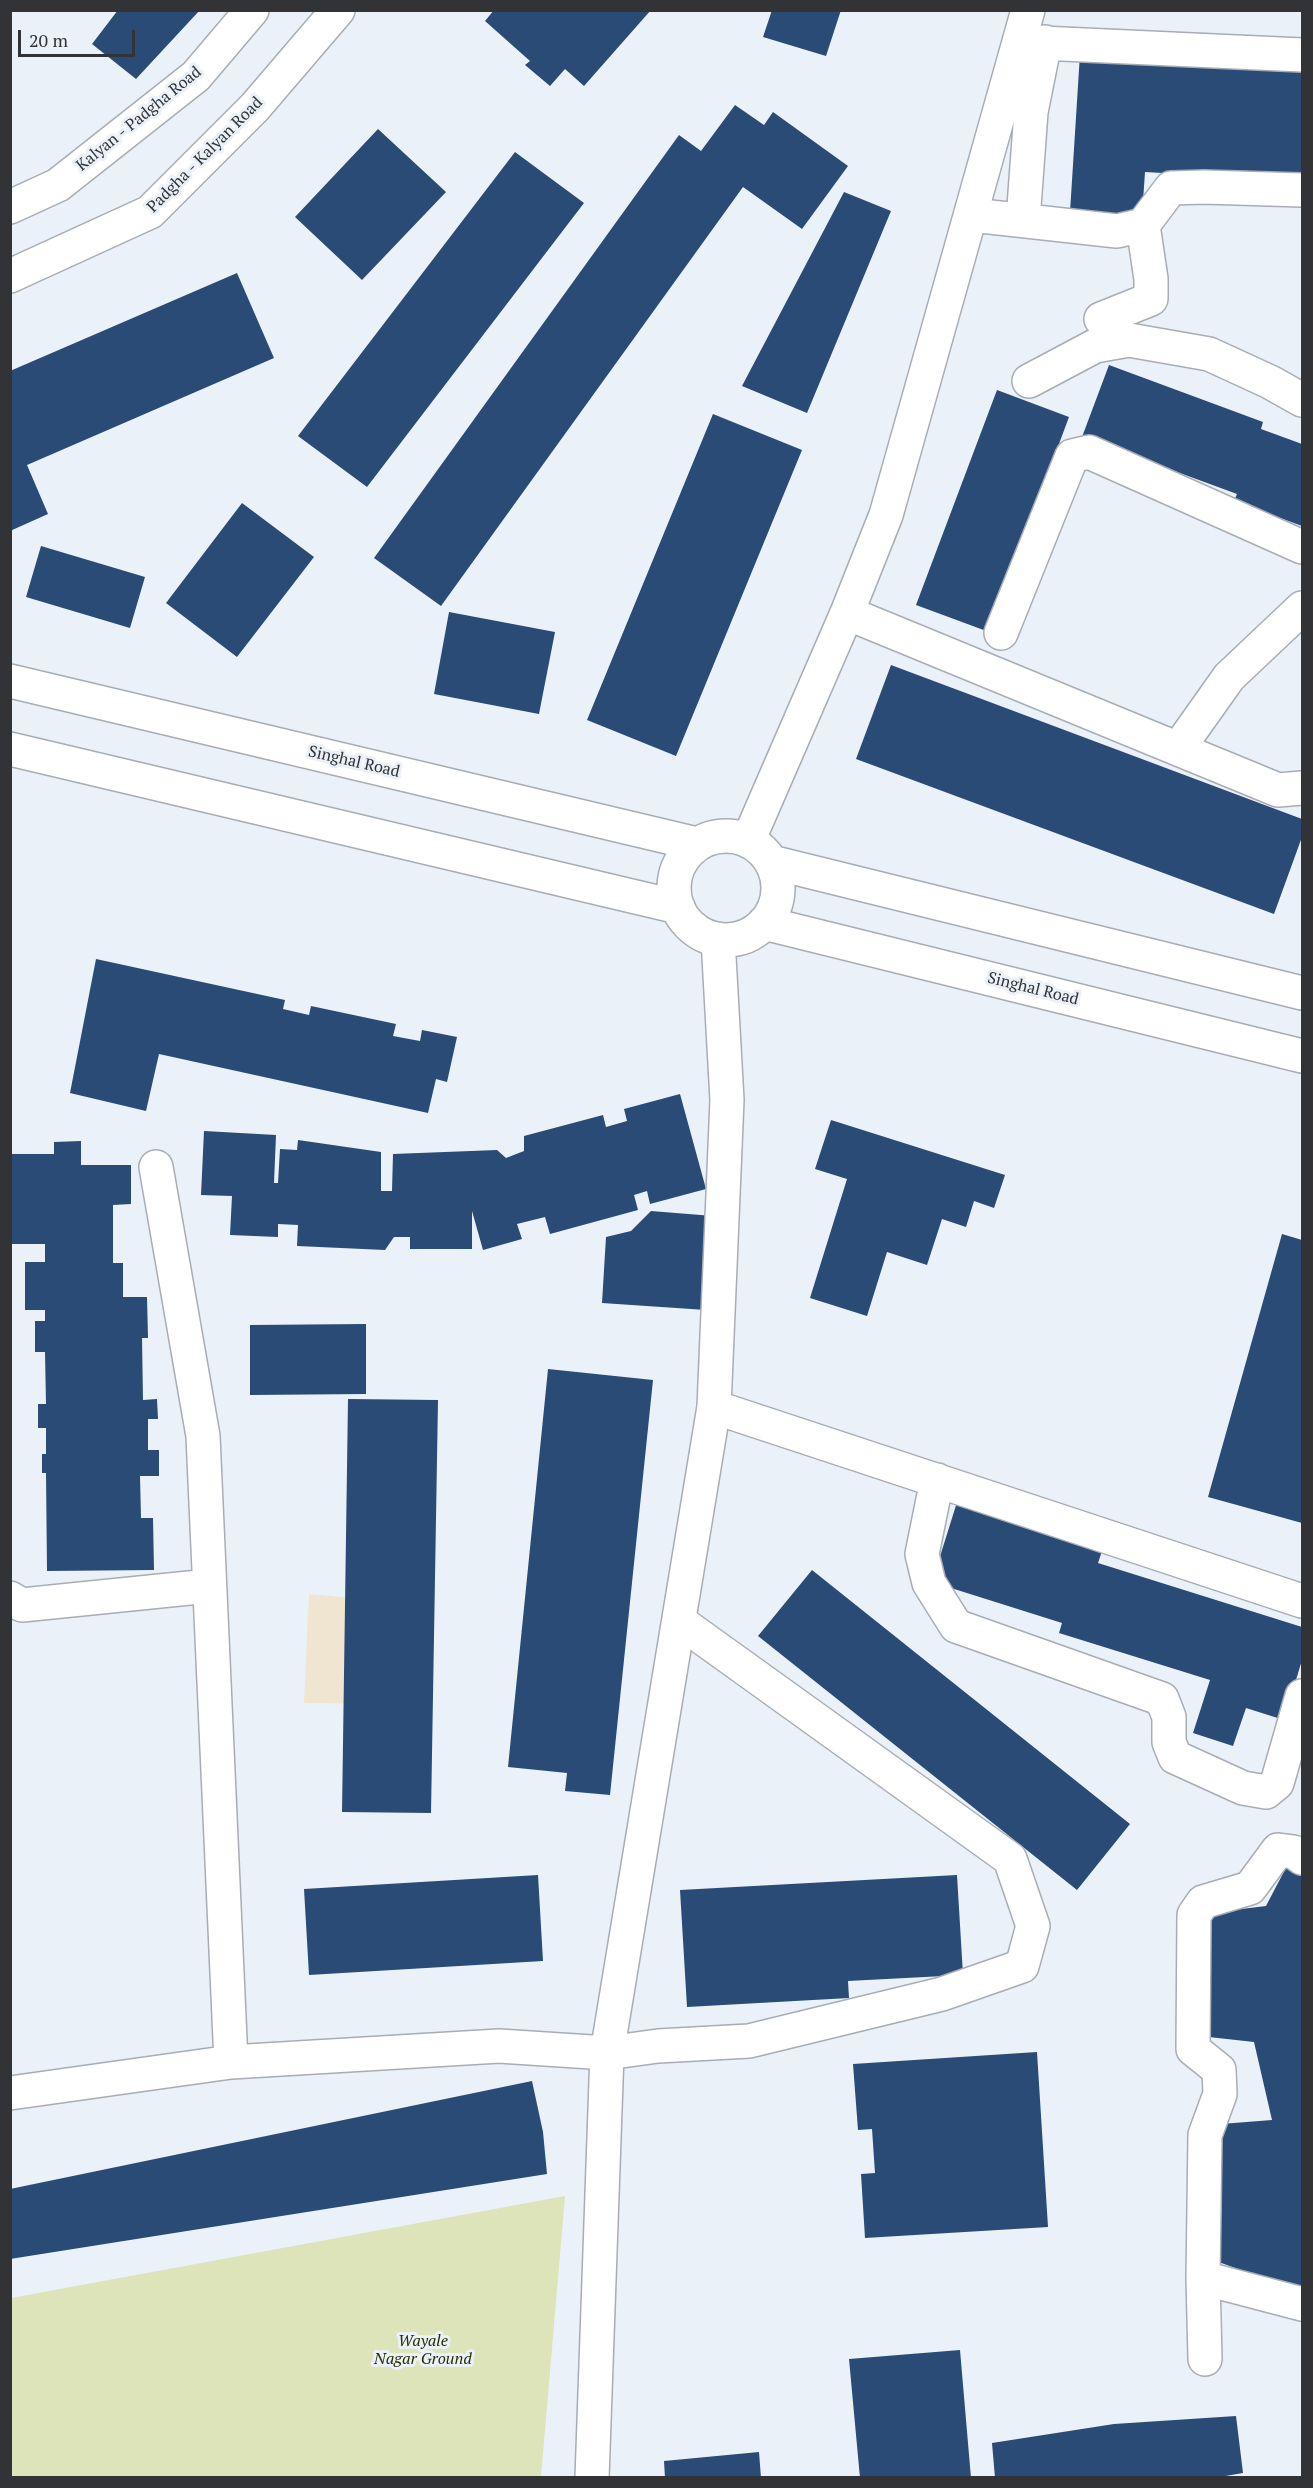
<!DOCTYPE html>
<style>
body{margin:0}
#map{position:relative;width:1313px;height:2488px;overflow:hidden;background:#ebf1f8;font-family:"PT Serif",serif}
canvas{display:block}
.frame{position:absolute;inset:0;border:12px solid #313336;pointer-events:none}
.scale{position:absolute;left:18px;top:30px;width:117px;height:27px;box-sizing:border-box;border:3px solid #313336;border-top:0;padding-left:8px;font-size:18px;line-height:21px;white-space:nowrap;color:#313336;-webkit-text-stroke:4px #ebf1f8;paint-order:stroke}
</style>
<div id="map">
<canvas width="1313" height="2488"></canvas>
<div class="frame"></div>
<div class="scale">20 m</div>
</div>
<script>
const ctx = document.querySelector('canvas').getContext('2d');
ctx.lineJoin = 'round';
function fillPath(path, color) {
  ctx.fillStyle = color;
  ctx.fill(path, 'evenodd');
}
function shape(rows) {
  const path = new Path2D();
  for (const r of rows) {
    if (r.length === 3) {
      path.moveTo(r[0] + r[2], r[1]);
      path.arc(r[0], r[1], r[2], 0, 2 * Math.PI);
      continue;
    }
    path.moveTo(r[0], r[1]);
    for (let i = 2; i < r.length; i += 2) path.lineTo(r[i], r[i + 1]);
  }
  return path;
}
function trace(path, color, width, dash) {
  ctx.strokeStyle = color;
  ctx.lineWidth = width;
  ctx.lineCap = dash ? 'butt' : 'round';
  ctx.setLineDash(dash || []);
  ctx.stroke(path);
}
function drawText(font, color, halo, rows, align = 'center') {
  ctx.font = font + ' "PT Serif",serif';
  ctx.lineWidth = 6;
  ctx.setLineDash([]);
  ctx.textBaseline = 'middle';
  ctx.strokeStyle = halo;
  ctx.fillStyle = color;
  for (const [text, x, y, turn = 0] of rows) {
    ctx.save();
    ctx.translate(x, y);
    ctx.rotate((+turn || 0) * Math.PI / 180);
    ctx.textAlign = isNaN(turn) ? turn : align;
    if (halo) ctx.strokeText(text, 0, 0);
    ctx.fillText(text, 0, 0);
    ctx.restore();
  }
}
fillPath(shape([
 [309,1594,404,1603,393,1704,304,1703]
]), '#f0e5d0');
fillPath(shape([
 [565,2196,541,2477,11,2477,11,2298]
]), '#dde4b9');
fillPath(shape([
 [118,10,200,10,136,79,92,44],
 [494,10,651,10,584,86,565,69,550,86,525,65,530,61,485,21],
 [772,10,841,10,826,56,763,37],
 [1080,54,1302,66,1302,181,1145,172,1142,216,1070,212],
 [735,105,764,125,773,112,848,166,802,229,743,187,441,606,374,558,679,135,701,151],
 [378,129,446,192,362,280,295,217],
 [515,152,584,203,367,487,298,436],
 [844,192,891,211,807,413,742,386],
 [237,273,274,358,27,465,48,514,10,531,10,371],
 [1109,365,1263,422,1261,429,1302,444,1302,526,1234,501,1237,494,1082,437],
 [997,390,1069,417,989,632,916,605],
 [713,414,802,450,676,756,587,720],
 [242,503,314,557,237,657,166,603],
 [41,546,145,577,130,628,26,597],
 [449,612,555,632,539,714,434,694],
 [891,665,1302,819,1302,837,1274,914,856,759],
 [96,959,285,1000,283,1009,309,1015,311,1006,396,1024,393,1036,420,1041,422,1030,457,1037,447,1082,436,1079,428,1113,159,1054,146,1111,70,1093],
 [680,1094,706,1189,650,1204,647,1191,634,1195,638,1210,550,1234,545,1217,517,1224,522,1239,483,1250,472,1211,472,1249,410,1249,410,1237,394,1237,385,1250,297,1246,298,1225,278,1224,278,1237,230,1235,232,1196,201,1195,204,1131,276,1135,274,1183,278,1183,280,1149,297,1150,298,1140,381,1152,381,1191,392,1191,393,1154,497,1150,506,1158,524,1151,524,1136,603,1115,606,1127,627,1121,624,1109],
 [831,1120,1005,1175,994,1208,974,1201,966,1227,942,1219,927,1265,887,1252,867,1316,810,1298,847,1179,815,1169],
 [81,1141,81,1165,131,1165,131,1204,113,1205,113,1263,123,1263,123,1297,147,1297,148,1338,142,1338,143,1400,157,1399,158,1419,148,1419,148,1450,159,1450,159,1476,140,1476,141,1518,153,1518,154,1570,47,1571,46,1473,42,1473,42,1454,46,1454,46,1428,38,1428,38,1404,46,1404,45,1352,35,1352,35,1321,45,1321,45,1310,25,1310,25,1262,45,1262,45,1244,10,1244,10,1154,54,1154,54,1142],
 [651,1211,713,1216,706,1310,602,1303,606,1237,631,1231],
 [1282,1234,1302,1240,1302,1523,1208,1497],
 [366,1324,366,1394,250,1395,250,1325],
 [548,1369,653,1380,610,1795,565,1791,567,1773,508,1767],
 [348,1399,438,1400,431,1813,342,1812],
 [958,1499,1104,1545,1098,1563,1302,1627,1302,1660,1284,1720,1246,1708,1233,1746,1193,1733,1210,1680,1059,1633,1062,1623,932,1582],
 [812,1570,1130,1824,1077,1890,758,1636],
 [1290,1860,1302,1872,1302,2292,1213,2260,1221,2124,1272,2120,1254,2042,1209,2037,1209,1913,1266,1906],
 [538,1875,543,1961,309,1975,304,1889],
 [957,1875,963,1975,848,1981,849,1998,687,2007,680,1890],
 [1037,2052,1048,2227,865,2238,861,2174,875,2173,872,2129,858,2130,853,2064],
 [532,2081,543,2132,547,2174,10,2259,10,2189],
 [960,2350,971,2478,860,2478,849,2359],
 [1236,2416,1243,2473,1214,2478,995,2478,992,2443,1114,2424],
 [759,2452,761,2478,665,2478,664,2461]
]), '#294b76');
const minor = shape([
 [1019,42,1302,55],
 [972,215,1117,231,1143,225,1171,188,1204,187,1302,190],
 [1023,220,1031,112,1045,42],
 [1101,319,1151,299,1151,279,1143,225],
 [1029,381,1095,346,1129,340,1209,354,1270,382,1302,400],
 [847,613,1278,790,1302,788],
 [1001,633,1072,456,1089,452,1302,547],
 [1178,749,1229,677,1302,608],
 [748,841,847,613,886,515,1028,10],
 [156,1167,203,1436,231,2062],
 [714,1407,1302,1601],
 [937,1480,922,1554,929,1583,956,1626,1162,1699,1169,1717,1169,1742,1175,1757,1243,1788,1266,1792,1277,1783,1302,1696],
 [10,1598,22,1605,209,1586],
 [1302,1858,1294,1852,1278,1850,1250,1888,1203,1902,1194,1915,1193,2049,1219,2070,1220,2094,1205,2135,1203,2278,1302,2304],
 [10,2093,231,2062,499,2046,607,2053,658,2046,749,2041,942,1994,1022,1966,1033,1926,1010,1859,679,1621],
 [1203,2278,1205,2359]
]);
const tertiary = shape([
 [10,681,697,844],
 [10,749,678,907],
 [726,888,52],
 [771,862,1302,993],
 [764,923,1302,1056],
 [592,2478,607,2053,714,1407,727,1100,718,939]
]);
const secondary = shape([
 [10,207,58,185,196,76,252,10],
 [10,276,150,212,255,107,338,10]
]);
trace(minor, '#a8adb4', 36);
trace(tertiary, '#a8adb4', 36);
trace(secondary, '#a8adb4', 36);
trace(minor, '#fff', 33);
trace(tertiary, '#fff', 33);
trace(secondary, '#fff', 33);
drawText('16px', '#313336', '#ebf1f8', [
 ["Kalyan - Padgha Road",139,119,-39],
 ["Padgha - Kalyan Road",205,155,-45],
 ["Singhal Road",354,762,13],
 ["Singhal Road",1033,989,14]
]);
drawText('italic 16px', '#2a2f00', '#ebf1f8', [
 ["Wayale",423,2341],
 ["Nagar Ground",423,2359]
]);
</script>
